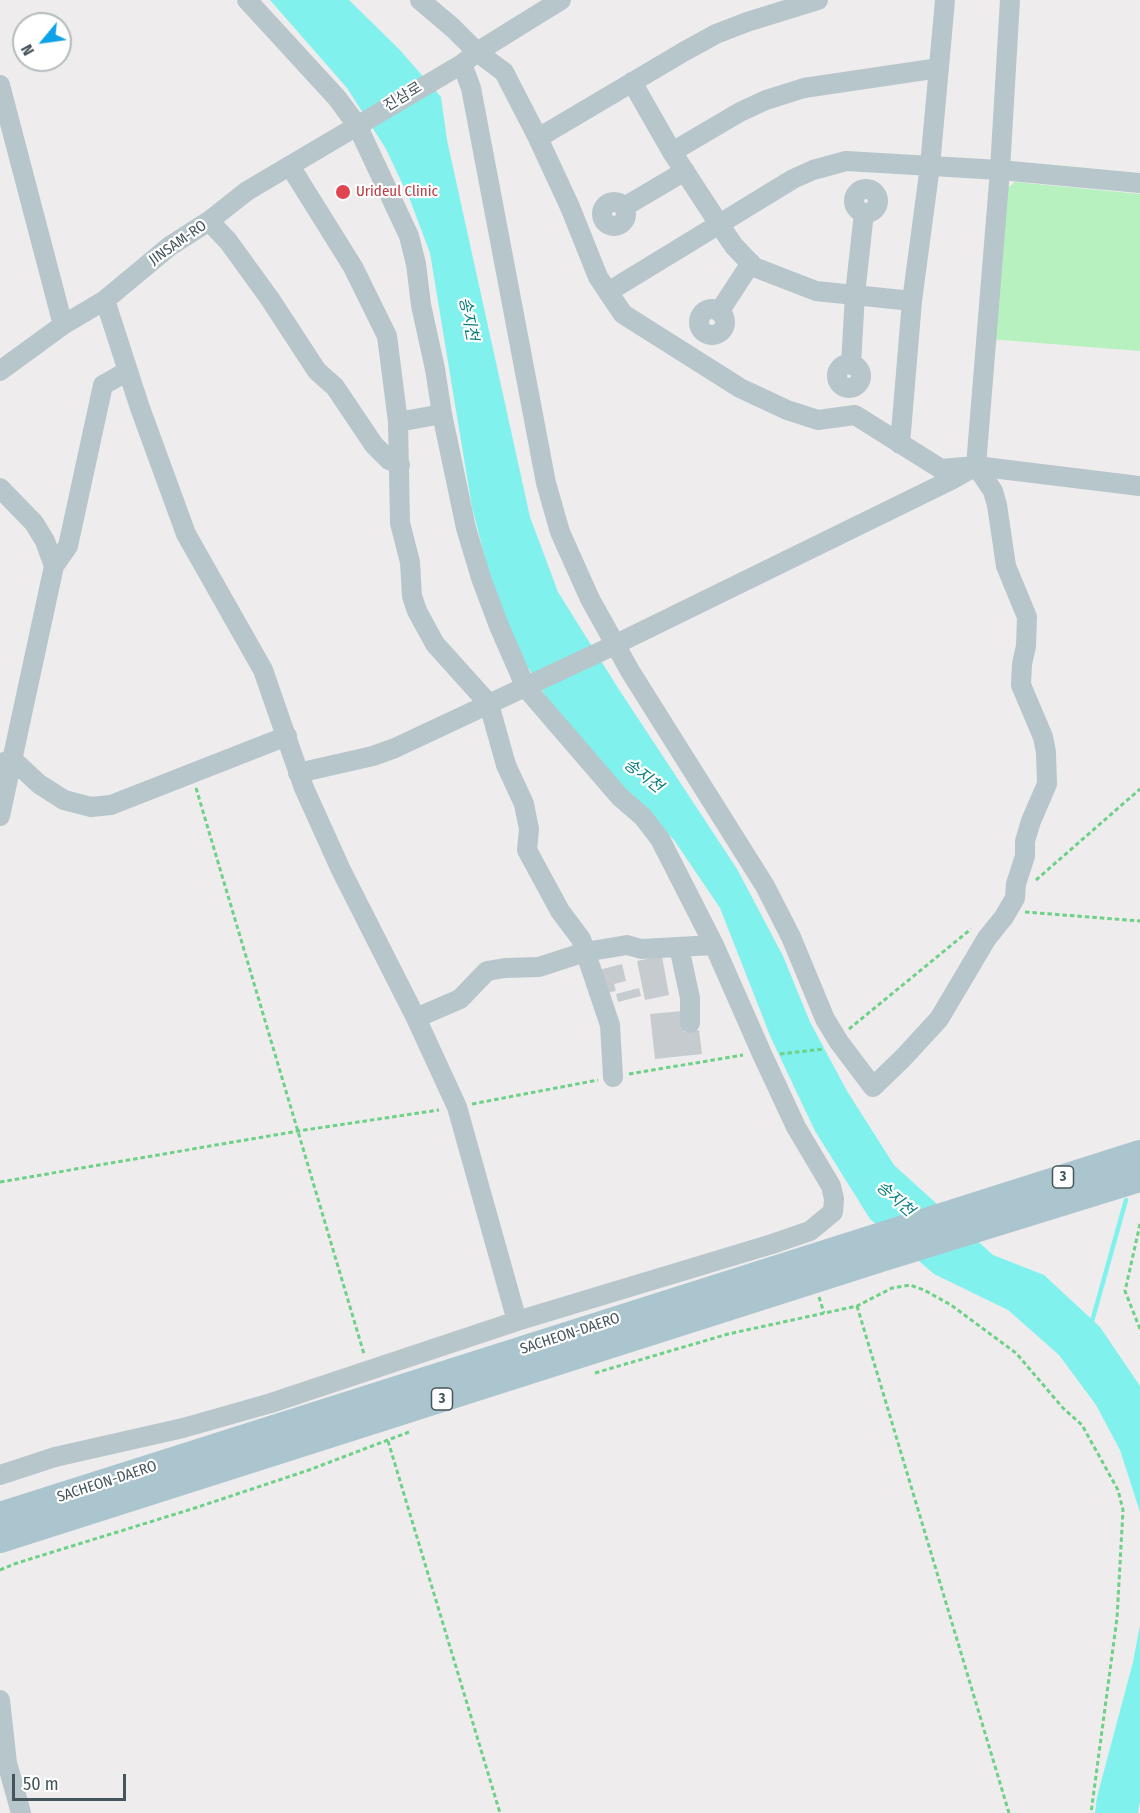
<!DOCTYPE html>
<meta charset="utf-8">
<style>
body{margin:0}
#map{position:relative;width:1140px;height:1813px;overflow:hidden;background:#efeced;font-family:"Fira Sans Condensed",sans-serif}
canvas{display:block}
.north{position:absolute;left:12px;top:12px;width:60px;height:60px;box-sizing:border-box;background:#fff;border:2px solid #b4bbbd;border-radius:50%;rotate:241deg;font-size:16px;font-weight:700;line-height:24px;text-align:center;color:#44555b}
.north::after{content:'';display:block;margin:auto;width:21px;height:27px;background:#0da2e8;clip-path:polygon(50% 0,100% 100%,50% 72%,0 100%)}
.scale{position:absolute;left:12px;top:1774px;width:114px;height:27px;box-sizing:border-box;border:3px solid #44555b;border-top:0;padding-left:8px;font-size:18px;line-height:21px;white-space:nowrap;color:#44555b;-webkit-text-stroke:4px #fff;paint-order:stroke}
</style>
<div id="map">
<canvas width="1140" height="1813"></canvas>
<div class="north">N</div>
<div class="scale">50 m</div>
</div>
<script>
const ctx = document.querySelector('canvas').getContext('2d');
ctx.lineJoin = 'round';
function fillPath(path, color) {
  ctx.fillStyle = color;
  ctx.fill(path, 'evenodd');
}
function shape(rows) {
  const path = new Path2D();
  for (const r of rows) {
    if (r.length === 3) {
      path.moveTo(r[0] + r[2], r[1]);
      path.arc(r[0], r[1], r[2], 0, 2 * Math.PI);
      continue;
    }
    path.moveTo(r[0], r[1]);
    for (let i = 2; i < r.length; i += 2) path.lineTo(r[i], r[i + 1]);
  }
  return path;
}
function trace(path, color, width, dash) {
  ctx.strokeStyle = color;
  ctx.lineWidth = width;
  ctx.lineCap = dash ? 'butt' : 'round';
  ctx.setLineDash(dash || []);
  ctx.stroke(path);
}
function drawText(font, color, halo, rows, align = 'center') {
  ctx.font = font + ' "Fira Sans Condensed","Noto Sans KR",sans-serif';
  ctx.lineWidth = 4.5;
  ctx.setLineDash([]);
  ctx.textBaseline = 'middle';
  ctx.strokeStyle = halo;
  ctx.fillStyle = color;
  for (const [text, x, y, turn = 0] of rows) {
    ctx.save();
    ctx.translate(x, y);
    ctx.rotate((+turn || 0) * Math.PI / 180);
    ctx.textAlign = isNaN(turn) ? turn : align;
    if (halo) ctx.strokeText(text, 0, 0);
    ctx.fillText(text, 0, 0);
    ctx.restore();
  }
}
fillPath(shape([
 [1015,182,1140,194,1140,351,989,339,1005,190]
]), '#b6f1bf');
fillPath(shape([
 [270,0,349,0,399,49,441,97,447,140,530,517,558,592,618,688,737,869,783,956,810,1022,847,1091,894,1165,993,1255,1044,1275,1100,1327,1140,1386,1140,1512,1120,1450,1096,1405,1059,1355,1008,1310,934,1274,870,1219,815,1131,771,1038,720,908,674,840,625,790,551,705,509,636,497,604,472,507,430,253,410,200,386,149,347,88],
 [1140,1625,1140,1801,1138,1813,1095,1813,1097,1797,1133,1662]
]), '#80f1ed');
trace(shape([
 [1091,1325,1126,1200]
]), '#80f1ed', 4.5);
fillPath(shape([
 [662,956,669,995,645,1000,637,961],
 [622,964,626,981,614,984,616,991,605,993,599,970],
 [639,988,641,996,618,1002,616,994],
 [682,1011,684,1032,699,1030,702,1054,655,1059,650,1014]
]), '#c6cbd0');
trace(shape([
 [196,788,364,1354],
 [1036,880,1140,789],
 [1025,912,1140,921],
 [849,1029,971,929],
 [780,1054,824,1049],
 [629,1074,743,1055],
 [472,1104,598,1080],
 [0,1182,298,1131,439,1110],
 [1140,1224,1125,1291,1140,1329],
 [819,1297,824,1313],
 [857,1306,1009,1813],
 [595,1373,728,1334,857,1306,892,1288,910,1285,924,1290,951,1305,1016,1353,1063,1408,1082,1425,1118,1490,1123,1510,1117,1618,1091,1813],
 [388,1441,500,1813],
 [0,1570,14,1564,195,1508,309,1470,409,1432]
]), '#6dd187', 3, [4.5, 3]);
trace(shape([
 [420,0,453,28,477,52,504,72,538,138],
 [818,0,747,22,716,34,685,51,538,138,570,207,598,277,608,292,793,179,813,170,846,161,1000,170,1140,183],
 [462,64,471,88,546,483,560,532,590,599,630,671,765,886,791,937,825,1019,839,1042,873,1087,903,1058,939,1019,987,938,1004,917,1015,898,1016,884,1025,856,1025,841,1031,821,1047,784,1046,752,1043,737,1021,685,1022,664,1026,646,1027,617,1006,566,997,505,993,491,976,466],
 [632,82,672,152,719,224,734,246,754,267,816,291,912,301,930,166,945,0],
 [0,85,63,325],
 [672,152,740,112,766,100,804,88,939,68],
 [290,166,353,267,387,336,398,422,400,523,410,562,412,596,417,611,435,644,489,704,506,765,524,804,529,829,527,850,560,911,581,939,610,1025,613,1077],
 [866,201,12],
 [614,214,12],
 [624,207,685,171],
 [209,221,228,241,270,299,317,371,335,387,374,445,389,460,400,465],
 [608,292,623,314,740,388,787,410,818,420,855,415,941,469,976,466,1000,170,1010,0],
 [105,300,140,408,186,534,263,670,304,788,341,870,416,1018,457,1107,517,1321],
 [712,322,13],
 [719,312,751,263],
 [849,376,12],
 [851,365,855,294,864,213],
 [0,371,63,325,105,300,170,246,209,221,247,191,462,64,477,52,561,0],
 [398,422,442,414],
 [900,444,912,301],
 [0,488,34,523,45,541,54,566,0,816],
 [54,566,68,546,103,385,128,371],
 [2,763,12,759,39,784,64,800,91,807,111,805,287,736],
 [298,773,373,756,395,748,604,650,951,480,976,466,1140,486],
 [679,947,690,998,690,1023],
 [416,1018,460,999,487,971,505,968,539,967,585,952,627,945,641,949,714,945],
 [0,1475,55,1457,183,1428,271,1403,517,1321,772,1244,810,1231,833,1212,834,1199,831,1186,796,1127,762,1054,714,945,660,839,643,817,620,797,526,688,499,626,481,578,466,528,442,414,435,369,421,305,416,264,409,236,357,125,337,98,247,0],
 [0,1700,7,1763,21,1813]
]), '#b6c6cb', 20);
trace(shape([
 [0,1515,1140,1153],
 [0,1540,884,1258,1140,1179]
]), '#aac5ce', 26);
for (const [x, y, r, color] of [
 [343,192,8,"#e0444e"]
]) {
  const dot = new Path2D();
  dot.arc(x, y, r, 0, 2 * Math.PI);
  ctx.fillStyle = color;
  ctx.fill(dot);
  trace(dot, '#fff', 2);
}
for (const [x, y, w] of [
 [1063,1177,21],
 [442,1399,21]
]) {
  const box = new Path2D();
  box.roundRect(x - w / 2, y - 11, w, 22, 4.5);
  ctx.fillStyle = '#fff';
  ctx.fill(box);
  trace(box, '#44555b', 1.5);
}
drawText('bold 14px', '#44555b', null, [
 ["3",1063,1177],
 ["3",442,1399]
]);
drawText('15px', '#44555b', '#fff', [
 ["진삼로",403,97,-31],
 ["JINSAM-RO",178,243,-35],
 ["SACHEON-DAERO",570,1334,-18],
 ["SACHEON-DAERO",107,1482,-18]
]);
drawText('15px', '#be3a42', '#fff', [
 ["Urideul Clinic",356,192]
], 'left');
drawText('italic 16px', '#077f7b', '#fff', [
 ["송지천",468,319,79],
 ["송지천",643,776,38],
 ["송지천",895,1199,41]
]);
</script>
